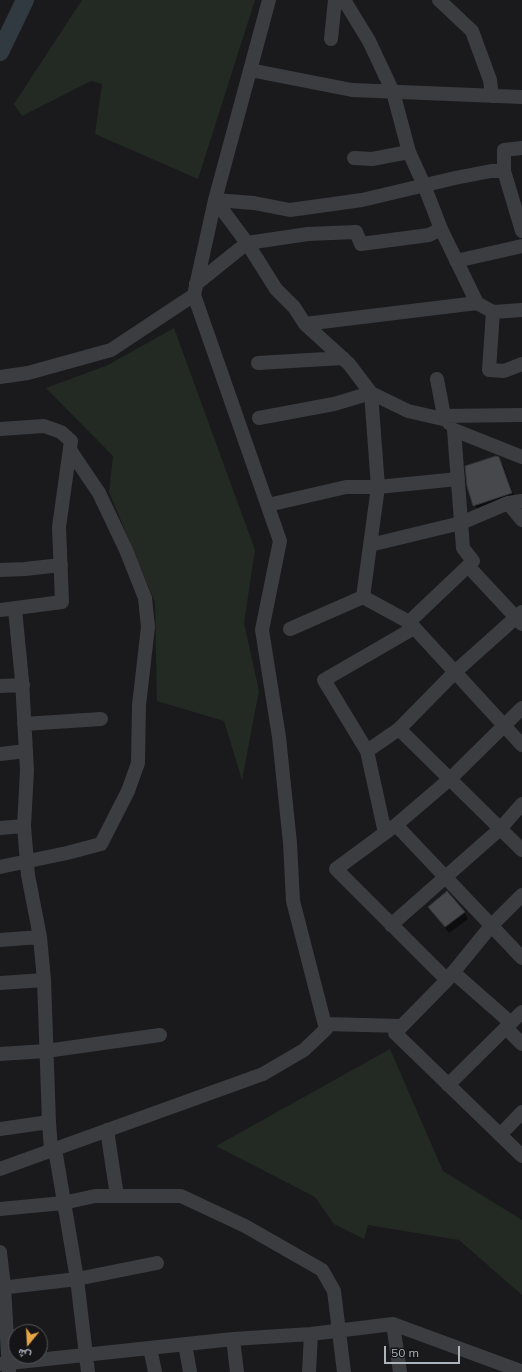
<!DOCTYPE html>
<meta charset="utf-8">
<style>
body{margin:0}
#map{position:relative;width:522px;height:1372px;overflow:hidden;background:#1a1a1c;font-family:Mulish,Vazirmatn,sans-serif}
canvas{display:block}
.north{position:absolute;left:8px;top:1324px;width:40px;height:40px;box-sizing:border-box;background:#151517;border:1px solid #525459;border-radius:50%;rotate:198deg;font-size:11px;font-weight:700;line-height:16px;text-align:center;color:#adb3bb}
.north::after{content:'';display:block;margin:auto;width:14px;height:18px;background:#e8a546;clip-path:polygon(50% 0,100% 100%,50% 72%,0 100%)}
.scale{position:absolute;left:384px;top:1346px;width:76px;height:18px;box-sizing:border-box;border:2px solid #adb3bb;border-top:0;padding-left:5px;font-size:12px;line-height:14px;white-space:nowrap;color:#adb3bb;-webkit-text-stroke:3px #151517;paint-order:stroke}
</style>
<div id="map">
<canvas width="522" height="1372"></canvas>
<div class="north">ش</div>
<div class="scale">50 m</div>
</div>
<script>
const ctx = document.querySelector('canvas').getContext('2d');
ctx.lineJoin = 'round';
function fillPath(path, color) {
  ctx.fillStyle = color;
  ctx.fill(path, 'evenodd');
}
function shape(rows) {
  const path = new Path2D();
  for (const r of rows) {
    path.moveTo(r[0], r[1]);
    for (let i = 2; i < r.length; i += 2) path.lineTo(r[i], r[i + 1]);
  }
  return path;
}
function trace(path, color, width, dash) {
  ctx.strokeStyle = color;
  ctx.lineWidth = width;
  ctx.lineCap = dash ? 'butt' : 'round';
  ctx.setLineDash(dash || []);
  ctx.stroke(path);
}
fillPath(shape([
 [82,0,255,0,198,179,95,134,102,84,91,81,22,116,14,104],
 [174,328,255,550,244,623,259,691,242,780,224,721,157,701,155,602,109,492,113,456,46,388,108,365],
 [390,1049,443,1171,522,1220,522,1295,459,1240,368,1225,364,1239,334,1224,315,1197,216,1146]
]), '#222a23');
fillPath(shape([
 [499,458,504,467,516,502,479,514,468,486],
 [429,907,464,912,468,919,449,933]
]), '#0007');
trace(shape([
 [0,52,25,0]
]), '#303a40', 18);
const building = shape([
 [496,456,499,457,512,493,473,506,467,486,465,466,496,456],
 [447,891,465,912,445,927,428,907,447,891]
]);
fillPath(building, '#47484c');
trace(building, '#343438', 1);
trace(shape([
 [344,0,369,41,393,92,409,152,424,185,441,229,477,303],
 [439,0,472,31,490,80,492,96],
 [331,39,335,0],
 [250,70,352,90,522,97],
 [522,148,504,150,504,171,522,231],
 [354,158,372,159,409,152],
 [215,200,247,243,276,289,294,307,305,324,349,364,371,393,408,411,447,420],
 [215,200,254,203,290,210,362,200,455,178,491,171,504,171],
 [456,261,522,246],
 [196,284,247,243,308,234,356,232,361,244,429,235,441,229],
 [493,312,522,310],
 [305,324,477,303,493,312,489,370,504,371,522,364],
 [258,363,343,358],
 [0,377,28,373,111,350,194,295,215,200,269,0],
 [437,379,444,416,449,423],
 [444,416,522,415],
 [259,418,334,404,371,393,378,487,363,597,290,629],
 [0,429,44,426,61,432,71,441,59,527,62,602,0,610],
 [522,457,454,430,463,548,473,561,468,566,522,624],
 [508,503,522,520],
 [268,505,346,487,378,487,458,479],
 [370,545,461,523,508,503,522,501],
 [0,570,25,569,61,565],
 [363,597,409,622,522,745],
 [15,609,22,681,27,770,24,826,28,875,40,937,44,980,49,1122,51,1150],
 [409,622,468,566],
 [0,686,23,685],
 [522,708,451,778,396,825,522,958],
 [24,724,101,719],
 [399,729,522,850],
 [367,751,399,729,456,671,522,612],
 [0,754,26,751],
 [393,827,336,869,447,980],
 [0,828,24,826],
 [385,833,367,751,324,680,414,628],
 [0,867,67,853,101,844,128,791,138,763,139,705,148,627,145,598,126,550,99,493,70,450],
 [522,895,491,926,447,980,395,1033,522,1156],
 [391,925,500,829,522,804],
 [0,940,40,937],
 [453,972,511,1023],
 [0,983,44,980],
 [325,1024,402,1026],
 [506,1028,522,1044],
 [0,1054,46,1051,160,1035],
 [448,1085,522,1012],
 [0,1129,49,1122],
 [107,1130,117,1196],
 [500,1135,522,1112],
 [55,1149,77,1279,88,1372],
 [0,1169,263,1074,304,1050,326,1029,293,901,290,843,279,737,262,630,280,541,194,295],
 [0,1209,63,1203,95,1196,181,1196,245,1226,322,1270,334,1291,344,1372],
 [0,1252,4,1287,9,1371],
 [0,1288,77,1279,157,1263],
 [393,1324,400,1372],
 [233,1339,237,1372],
 [185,1344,190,1372],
 [150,1348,155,1372],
 [0,1364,233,1339,311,1334,393,1324,518,1370,519,1372],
 [309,1372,311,1334]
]), '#3b3d41', 14);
</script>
